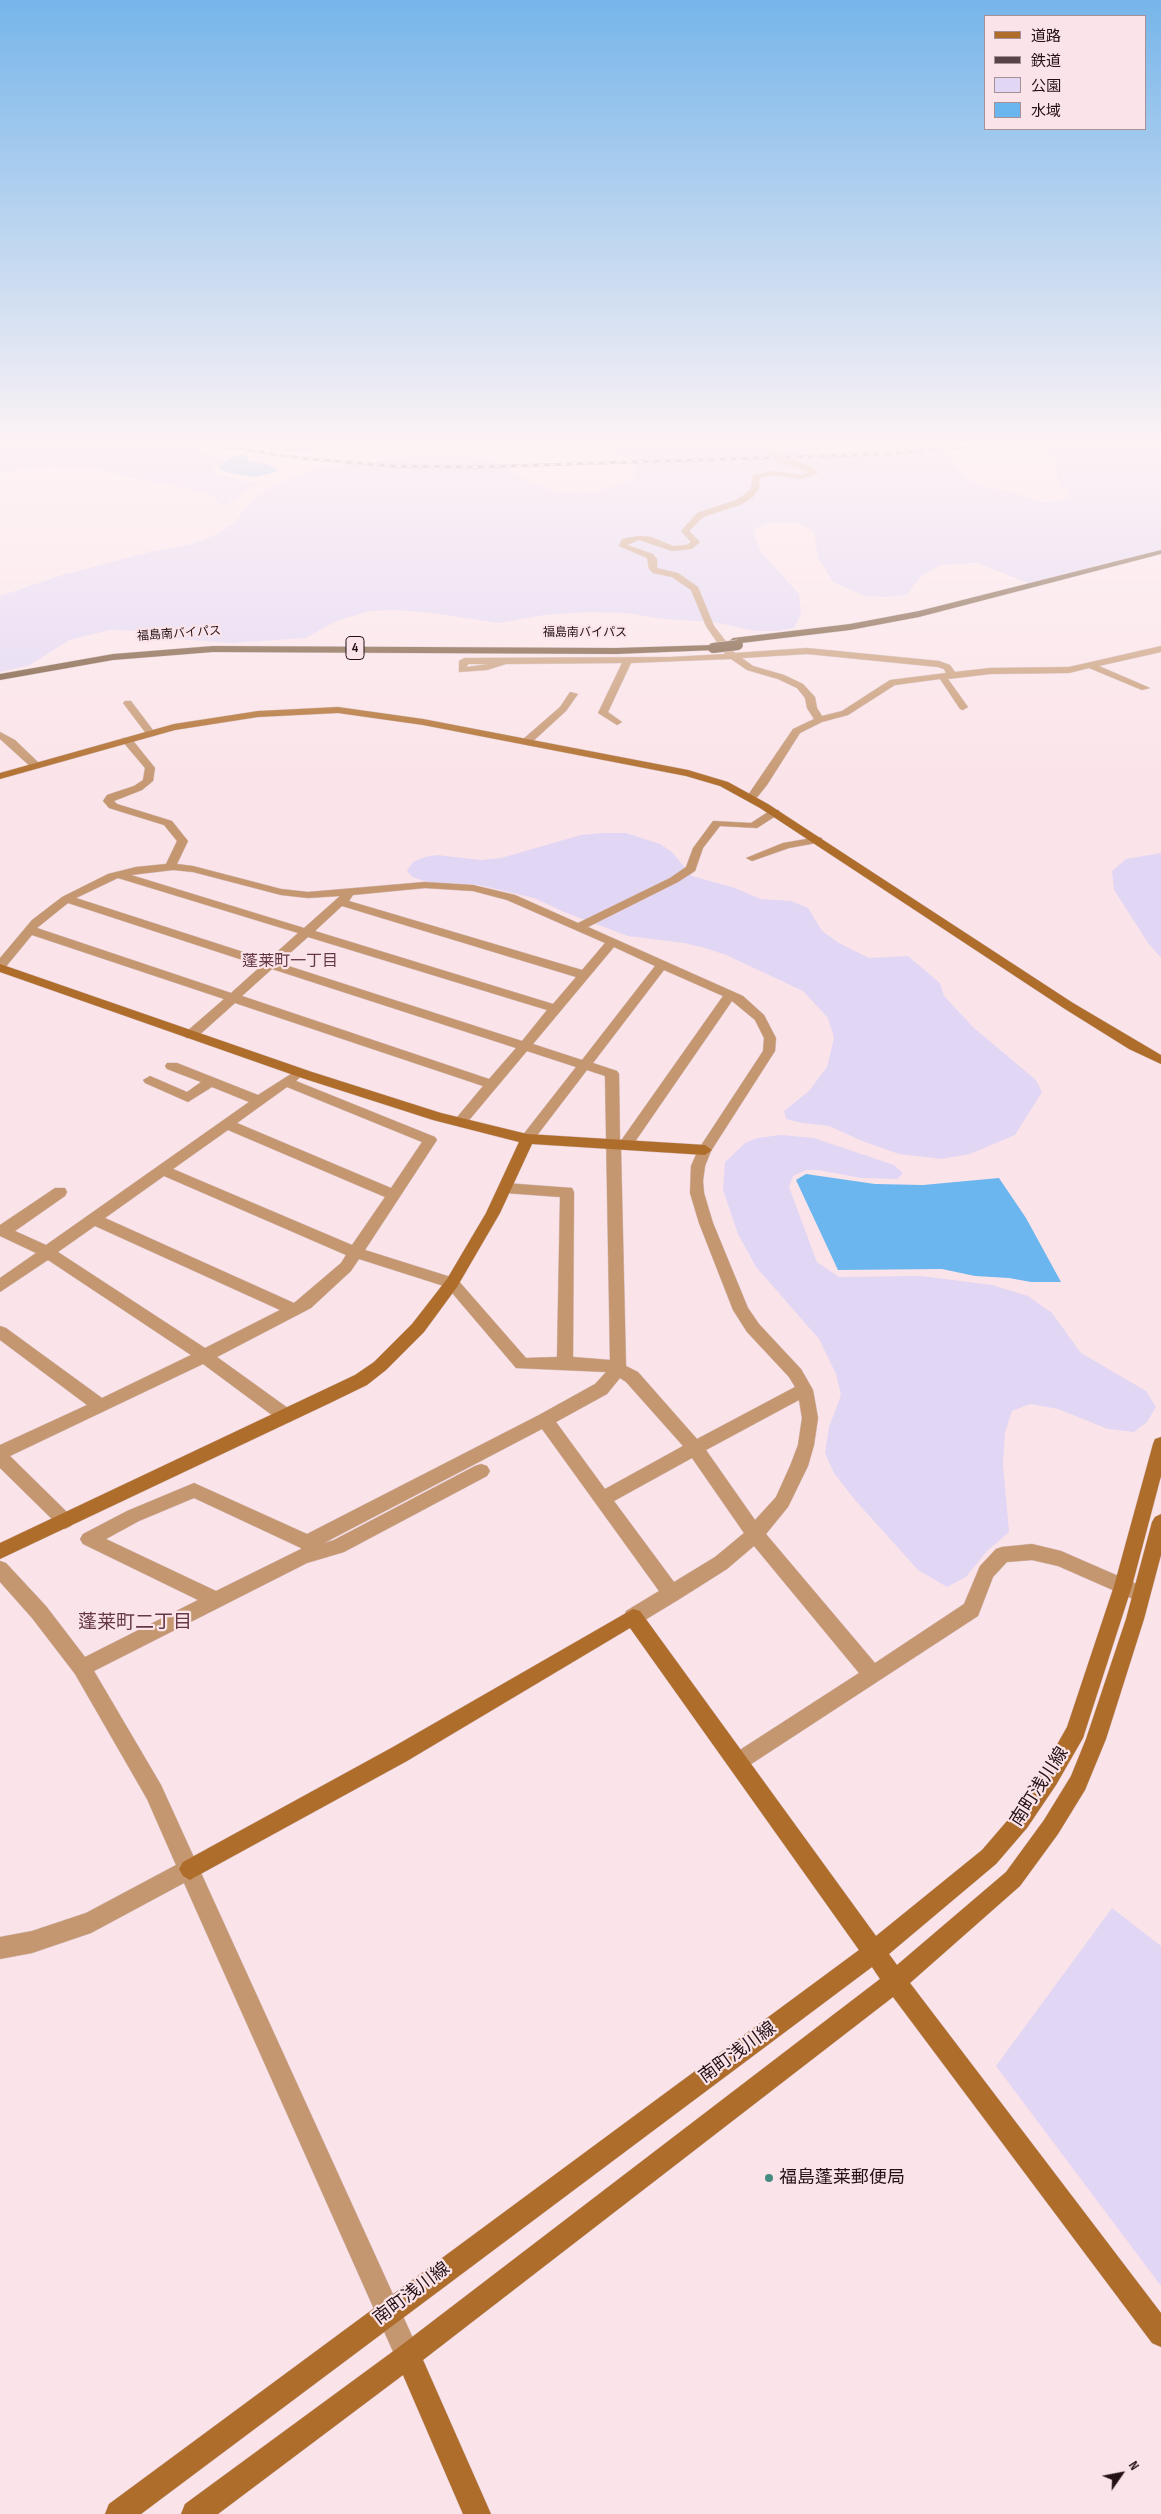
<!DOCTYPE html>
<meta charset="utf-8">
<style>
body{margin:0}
#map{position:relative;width:1161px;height:2514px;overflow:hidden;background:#fbe4e9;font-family:"Sofia Sans Condensed","Noto Sans JP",sans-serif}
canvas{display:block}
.legend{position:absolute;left:984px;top:15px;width:162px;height:115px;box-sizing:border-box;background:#fbe4e9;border:1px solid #a59095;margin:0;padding:6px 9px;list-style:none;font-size:15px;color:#241116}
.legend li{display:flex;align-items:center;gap:10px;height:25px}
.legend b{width:25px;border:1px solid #a59095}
.north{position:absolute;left:1096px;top:2449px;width:50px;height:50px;-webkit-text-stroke:4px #fbe4e9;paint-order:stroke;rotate:57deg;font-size:14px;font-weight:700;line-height:20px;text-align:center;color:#241116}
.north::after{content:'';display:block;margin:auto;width:18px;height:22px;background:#241116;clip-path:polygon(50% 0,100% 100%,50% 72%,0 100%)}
</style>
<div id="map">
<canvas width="1161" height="2514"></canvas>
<ul class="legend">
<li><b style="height:6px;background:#af6d2b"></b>道路</li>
<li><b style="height:6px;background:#574348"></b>鉄道</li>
<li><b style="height:14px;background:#e1d6f4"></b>公園</li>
<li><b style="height:14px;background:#6bb6ee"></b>水域</li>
</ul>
<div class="north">N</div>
</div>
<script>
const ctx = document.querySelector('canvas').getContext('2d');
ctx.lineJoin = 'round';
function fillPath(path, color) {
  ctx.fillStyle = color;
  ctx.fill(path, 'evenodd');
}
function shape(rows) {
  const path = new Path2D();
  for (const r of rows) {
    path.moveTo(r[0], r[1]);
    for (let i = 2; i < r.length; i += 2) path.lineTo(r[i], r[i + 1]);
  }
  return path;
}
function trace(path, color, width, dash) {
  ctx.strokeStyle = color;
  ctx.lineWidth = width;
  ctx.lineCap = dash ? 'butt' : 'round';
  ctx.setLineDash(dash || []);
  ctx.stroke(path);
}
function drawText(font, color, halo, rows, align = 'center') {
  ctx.font = font + ' "Sofia Sans Condensed","Noto Sans JP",sans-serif';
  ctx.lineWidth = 4.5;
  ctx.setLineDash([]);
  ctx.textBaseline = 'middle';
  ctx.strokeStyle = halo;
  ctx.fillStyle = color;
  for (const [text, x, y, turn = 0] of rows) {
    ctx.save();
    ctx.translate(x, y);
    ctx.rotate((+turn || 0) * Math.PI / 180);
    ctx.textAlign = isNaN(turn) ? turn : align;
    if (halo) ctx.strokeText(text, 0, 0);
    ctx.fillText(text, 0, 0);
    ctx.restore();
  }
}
fillPath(shape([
 [0,440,288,440,272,445,255,448,214,444,200,446,198,450,222,461,213,469,216,474,258,484,226,505,220,505,213,496,195,490,123,476,95,467,46,466,0,473],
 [497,440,792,440,810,451,842,453,926,442,937,445,965,478,980,486,1015,492,1024,497,1042,502,1059,501,1071,497,1070,492,1058,485,1056,463,1049,453,1032,444,1011,440,1161,440,1161,554,1034,585,977,563,941,565,921,576,906,595,887,597,865,596,833,582,818,558,814,531,798,523,771,522,753,529,760,551,799,594,801,614,794,628,776,631,756,631,713,622,663,619,627,613,586,612,544,615,499,623,426,612,390,610,369,611,336,621,306,638,231,643,180,639,145,631,109,630,69,640,30,665,0,672,0,596,62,575,150,552,189,545,216,535,236,522,242,512,257,496,283,481,317,469,424,455,470,456,497,463,531,483,554,491,576,493,595,492,625,482,634,476,637,467,627,458,606,450,581,445,549,443,505,445,483,442],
 [603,833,626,833,660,844,672,852,692,876,735,888,761,899,791,901,808,908,822,931,839,943,869,958,908,956,940,983,944,996,974,1028,1036,1080,1042,1092,1015,1135,970,1154,942,1159,899,1154,862,1141,829,1126,802,1123,786,1119,784,1111,809,1091,827,1067,834,1038,828,1018,803,991,726,955,705,948,684,943,628,936,564,912,534,898,479,885,428,882,412,877,407,871,413,862,425,857,437,855,481,860,501,858,581,835],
 [1161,853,1161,958,1148,943,1114,890,1112,871,1126,859],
 [781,1135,814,1138,894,1165,903,1173,898,1179,861,1178,818,1170,806,1170,793,1176,789,1187,817,1262,839,1277,921,1276,992,1285,1028,1296,1052,1313,1081,1353,1146,1391,1156,1407,1147,1422,1134,1432,1108,1429,1058,1409,1030,1404,1012,1411,1005,1433,1003,1463,1009,1532,987,1551,966,1577,947,1587,918,1570,855,1500,834,1473,825,1453,829,1427,841,1395,836,1374,819,1339,756,1267,738,1234,723,1190,725,1162,745,1143,757,1138],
 [1112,1908,1161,1946,1161,2286,996,2066]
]), '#e1d6f4');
fillPath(shape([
 [286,440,308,440,325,446,305,452,269,450,269,447,273,444],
 [241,454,249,456,246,460,270,465,276,468,276,472,256,477,230,473,220,470,219,466,225,461],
 [806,1174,875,1184,923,1185,999,1178,1026,1218,1061,1282,1031,1282,1009,1278,975,1276,942,1269,838,1270,796,1180]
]), '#6bb6ee');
const street = shape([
 [760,440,766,440,769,448,780,457,811,466,818,473,801,479,773,475,760,478,759,488,753,497,742,504,703,517,689,531,700,542,692,549,672,551,639,540,627,545,653,554,657,559,657,568,678,573,698,587,714,626,735,653,807,648,939,661,950,665,955,672,990,668,1069,667,1161,646,1161,652,1099,666,1150,688,1142,690,1089,668,1069,673,990,674,948,679,968,707,963,710,960,709,940,679,895,685,848,715,822,722,800,733,767,785,755,800,751,801,746,798,793,729,814,719,807,708,805,698,797,688,778,679,747,670,731,659,631,663,608,712,622,722,617,725,598,713,622,663,506,664,487,670,459,672,459,661,464,658,671,657,725,654,706,626,691,590,672,577,653,573,649,569,647,558,619,546,622,539,639,536,651,537,673,546,687,545,691,542,681,531,697,513,736,500,747,493,751,488,753,475,773,471,801,475,809,472,777,461,764,450,760,440],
 [807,654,938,667,944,669,946,673,890,680,842,711,822,716,817,708,815,697,803,684,784,675,753,666,742,658,807,654],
 [468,664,488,664,467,667,468,664],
 [790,440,798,440,817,446,896,440,817,450,802,447,790,440],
 [570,692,578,694,566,711,530,744,522,744,522,740,560,707,570,692],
 [125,701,131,701,156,734,154,736,148,736,123,703,125,701],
 [0,732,15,740,40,764,40,768,32,768,0,739,0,732],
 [123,738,131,738,155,768,153,781,142,790,114,801,117,804,172,821,188,841,177,864,193,866,281,889,308,892,425,882,473,885,515,895,578,923,670,878,686,867,693,848,713,821,751,823,771,810,779,810,779,814,757,828,720,826,703,848,695,871,678,882,588,927,743,996,764,1015,776,1038,775,1051,711,1151,705,1166,703,1181,704,1193,713,1223,748,1308,759,1324,801,1369,813,1390,818,1418,814,1445,808,1466,788,1507,766,1534,875,1663,964,1604,980,1566,996,1549,1002,1547,1032,1544,1061,1551,1146,1588,1149,1594,1146,1600,1140,1602,1058,1566,1032,1560,1007,1562,993,1577,978,1616,739,1772,732,1769,729,1762,732,1755,859,1673,754,1546,727,1569,678,1600,640,1623,633,1625,626,1623,624,1617,626,1611,659,1591,542,1429,324,1543,334,1540,475,1466,481,1464,487,1466,490,1471,487,1476,344,1552,307,1563,94,1671,161,1785,417,2347,421,2356,417,2365,408,2369,399,2365,184,1883,91,1933,32,1953,0,1959,0,1937,32,1931,86,1913,176,1865,147,1799,75,1674,32,1618,0,1582,0,1561,6,1563,46,1606,85,1657,198,1600,83,1544,80,1539,83,1534,127,1511,194,1483,307,1534,539,1415,595,1384,606,1372,516,1368,447,1287,359,1259,351,1271,311,1308,217,1357,292,1411,294,1416,292,1421,286,1423,280,1421,203,1364,10,1456,71,1516,74,1521,71,1526,65,1529,59,1526,0,1468,0,1445,87,1405,0,1340,0,1326,6,1328,102,1398,191,1355,48,1260,0,1292,0,1278,36,1253,0,1236,0,1225,55,1188,65,1188,67,1192,65,1196,15,1231,46,1245,249,1102,212,1087,188,1102,145,1083,143,1080,150,1076,187,1092,201,1082,167,1069,165,1066,167,1063,177,1063,258,1095,294,1072,301,1076,296,1081,435,1137,437,1140,435,1143,365,1250,457,1279,526,1358,557,1357,560,1197,505,1193,498,1188,505,1183,572,1188,574,1192,573,1357,610,1360,605,1076,587,1070,532,1142,527,1144,522,1142,520,1139,522,1136,576,1067,527,1051,465,1125,460,1127,453,1122,483,1086,235,1003,196,1038,186,1038,185,1035,186,1032,224,999,32,935,4,969,0,970,0,958,32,920,62,897,108,874,136,867,166,864,177,841,164,825,109,808,103,801,107,795,134,786,143,780,145,768,123,742,123,738],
 [173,870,193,872,281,895,308,898,340,896,304,928,131,875,173,870],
 [118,878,298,933,268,960,76,898,118,878],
 [425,888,473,891,507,900,605,943,582,970,349,901,353,895,425,888],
 [68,903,261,966,231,993,37,928,68,903],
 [342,906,576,977,553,1004,315,931,342,906],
 [308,937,547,1010,522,1041,279,963,308,937],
 [614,947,655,966,582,1060,533,1044,614,947],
 [272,969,516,1048,489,1079,242,996,272,969],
 [664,970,723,996,620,1142,619,1074,617,1071,593,1063,664,970],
 [732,1001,755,1020,764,1038,763,1051,698,1150,691,1166,690,1193,699,1223,733,1310,747,1332,789,1377,795,1387,697,1439,638,1372,626,1366,621,1149,630,1149,732,1001],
 [287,1087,422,1142,391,1188,237,1123,287,1087],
 [228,1130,385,1197,352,1245,173,1169,228,1130],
 [164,1176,346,1255,341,1263,294,1303,105,1218,164,1176],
 [95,1226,280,1310,205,1348,58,1252,95,1226],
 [620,1378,626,1382,683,1446,605,1489,556,1422,607,1394,620,1378],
 [799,1400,802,1418,798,1445,790,1466,776,1497,755,1520,706,1450,799,1400],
 [692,1458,744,1533,715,1557,674,1582,614,1501,692,1458],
 [194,1498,301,1548,301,1549,216,1591,106,1539,139,1521,194,1498],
 [818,837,822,838,822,842,789,848,752,861,746,858,783,843,818,837]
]);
const secondary = shape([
 [338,707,423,719,688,770,728,782,768,804,1073,1003,1161,1055,1161,1064,1129,1049,1065,1009,760,808,720,786,686,776,423,725,338,713,258,717,175,730,0,779,0,773,174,724,258,711,338,707],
 [0,964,312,1072,441,1113,527,1134,705,1145,712,1150,705,1155,532,1144,500,1213,457,1287,424,1332,386,1370,367,1385,330,1403,0,1559,0,1543,355,1375,374,1362,412,1324,447,1279,486,1213,519,1142,433,1120,302,1078,0,972,0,964],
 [1161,1437,1161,1476,1132,1586,1083,1738,1056,1785,1027,1828,996,1864,889,1954,897,1965,1006,1872,1044,1820,1071,1776,1086,1739,1126,1619,1152,1522,1155,1517,1161,1514,1161,1555,1144,1619,1106,1739,1085,1790,1058,1834,1020,1886,910,1983,1161,2313,1161,2347,1152,2343,893,1997,423,2360,491,2514,463,2514,403,2375,218,2514,181,2514,185,2504,399,2347,880,1979,872,1967,141,2514,105,2514,109,2504,859,1950,630,1628,407,1761,197,1876,190,1880,183,1876,179,1869,183,1862,393,1747,633,1609,640,1611,876,1936,982,1850,1013,1814,1042,1771,1067,1727,1114,1586,1153,1444,1155,1439,1161,1437]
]);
const highway = shape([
 [1161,550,1161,554,919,617,850,630,733,644,729,641,733,638,850,624,919,611,1161,550],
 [713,645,717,648,716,650,616,654,213,652,113,660,0,680,0,674,113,654,213,646,616,648,713,645]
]);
trace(street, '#d9c2c7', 1);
trace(secondary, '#d9c2c7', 1);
trace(highway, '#d9c2c7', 1);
fillPath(street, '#c59770');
fillPath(secondary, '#af6d2b');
fillPath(highway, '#6c4827');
const rail = shape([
 [199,443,300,458,393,466,474,467,887,454,1019,442]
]);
trace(rail, '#574348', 3);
trace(rail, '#fbe4e9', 2, [5.5]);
const streetBridge = shape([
 [777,456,780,459]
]);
const highwayBridge = shape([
 [713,648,738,645]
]);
trace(streetBridge, '#d9c2c7', 8, []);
trace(highwayBridge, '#d9c2c7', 11, []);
trace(streetBridge, '#c59770', 8);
trace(highwayBridge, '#6c4827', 10);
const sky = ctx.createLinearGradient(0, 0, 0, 792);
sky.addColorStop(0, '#76b5ea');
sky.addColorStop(0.56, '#fdf3f5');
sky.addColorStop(1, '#fdf3f500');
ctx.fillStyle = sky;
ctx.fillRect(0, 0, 1161, 792);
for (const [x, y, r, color] of [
 [769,2178,5,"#468b80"]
]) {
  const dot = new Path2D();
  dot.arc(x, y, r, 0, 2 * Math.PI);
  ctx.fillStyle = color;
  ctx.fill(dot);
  trace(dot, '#fbe4e9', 2);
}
drawText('12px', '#241116', '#fbe4e9', [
 ["福島南バイパス",585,633],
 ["福島南バイパス",179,634,-4]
]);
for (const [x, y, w] of [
 [355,648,18]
]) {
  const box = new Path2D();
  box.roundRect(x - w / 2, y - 11.5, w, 23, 4);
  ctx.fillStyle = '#fbe4e9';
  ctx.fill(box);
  trace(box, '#241116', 1);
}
drawText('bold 14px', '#241116', null, [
 ["4",355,648]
]);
drawText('16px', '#643844', '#fbe4e9', [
 ["蓬莱町一丁目",290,962]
]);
drawText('18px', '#241116', '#fbe4e9', [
 ["南町浅川線",1040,1787,-57],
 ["南町浅川線",738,2053,-36],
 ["南町浅川線",412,2294,-37]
]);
drawText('18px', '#241116', '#fbe4e9', [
 ["福島蓬莱郵便局",779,2178]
], 'left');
drawText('19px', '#643844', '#fbe4e9', [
 ["蓬莱町二丁目",135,1623]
]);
</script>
